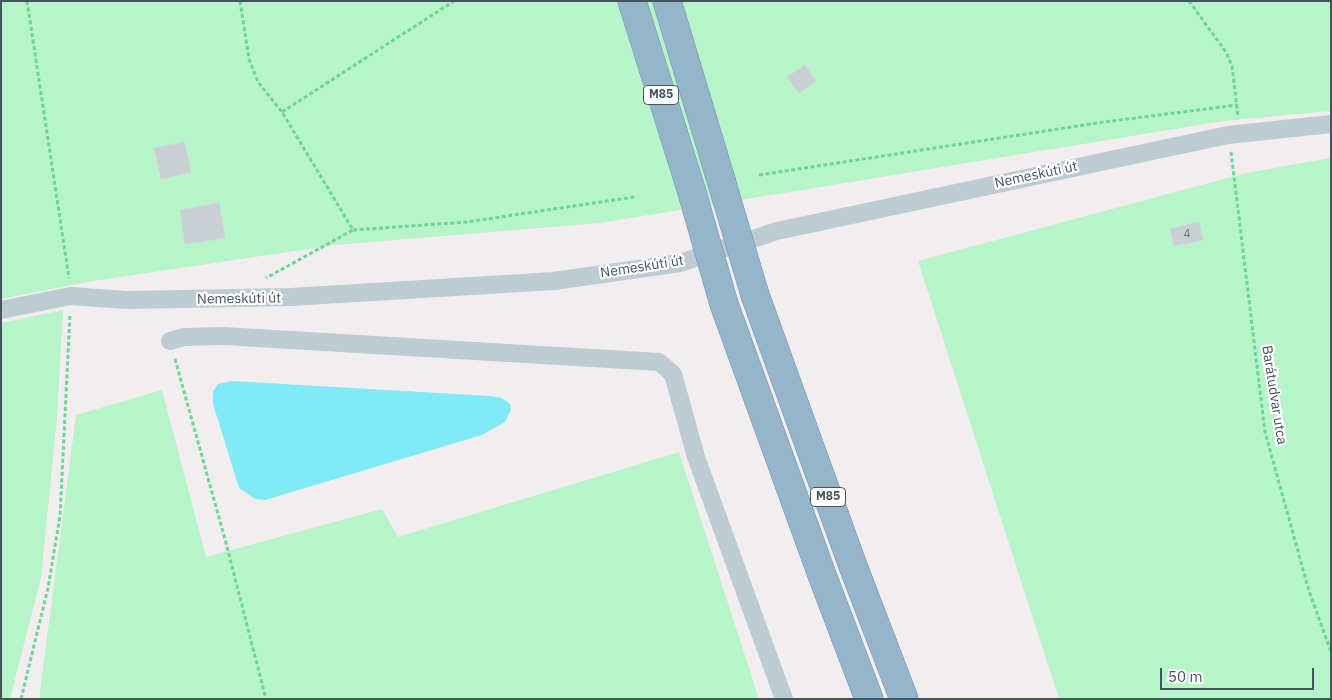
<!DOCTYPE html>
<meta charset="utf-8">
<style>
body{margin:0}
#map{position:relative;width:1332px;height:700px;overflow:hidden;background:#f2eeef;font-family:"IBM Plex Sans",sans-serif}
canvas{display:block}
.frame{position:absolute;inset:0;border:2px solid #44555e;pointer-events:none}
.scale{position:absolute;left:1160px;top:668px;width:154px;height:22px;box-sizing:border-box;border:2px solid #44555e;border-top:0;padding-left:6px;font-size:15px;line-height:18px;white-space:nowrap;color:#44555e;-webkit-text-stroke:4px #fff;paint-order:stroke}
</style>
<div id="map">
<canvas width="1332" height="700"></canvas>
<div class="frame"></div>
<div class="scale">50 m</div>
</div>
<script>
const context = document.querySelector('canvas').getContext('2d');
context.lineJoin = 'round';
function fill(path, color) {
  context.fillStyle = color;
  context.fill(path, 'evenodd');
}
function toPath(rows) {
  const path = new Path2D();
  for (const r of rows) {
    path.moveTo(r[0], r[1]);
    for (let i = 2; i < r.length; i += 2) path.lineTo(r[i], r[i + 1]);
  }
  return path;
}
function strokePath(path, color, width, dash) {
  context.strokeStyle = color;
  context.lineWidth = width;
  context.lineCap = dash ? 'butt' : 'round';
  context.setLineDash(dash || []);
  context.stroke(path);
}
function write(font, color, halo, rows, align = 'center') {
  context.font = font + ' "IBM Plex Sans",sans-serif';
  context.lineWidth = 4.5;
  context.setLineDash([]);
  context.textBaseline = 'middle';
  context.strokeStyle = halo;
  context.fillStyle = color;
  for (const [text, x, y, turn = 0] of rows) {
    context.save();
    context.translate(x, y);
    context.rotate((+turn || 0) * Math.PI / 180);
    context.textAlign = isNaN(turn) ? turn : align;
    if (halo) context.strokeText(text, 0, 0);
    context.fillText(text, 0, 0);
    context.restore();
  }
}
fill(toPath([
 [1,1,1331,1,1331,111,1224,121,600,223,335,245,93,281,1,299],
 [1331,158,1331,699,1059,699,918,261,1246,173],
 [63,310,57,418,41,578,10,699,1,699,1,323],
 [162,390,206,557,382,509,398,537,679,452,759,699,39,699,76,415]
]), '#b8f4c9');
fill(toPath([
 [232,381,490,396,502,398,510,404,511,410,505,422,482,435,265,500,255,499,239,488,213,404,213,391,218,384]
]), '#80eaf6');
const building = toPath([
 [805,65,816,81,799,93,787,77,805,65],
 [184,142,191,172,161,179,154,148,184,142],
 [219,203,225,238,185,244,180,210,219,203],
 [1199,222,1203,240,1174,246,1170,229,1199,222]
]);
fill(building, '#cacfd4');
strokePath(building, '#d2d6db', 1);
const trunk = toPath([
 [632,1,691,189],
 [667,1,721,180],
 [755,295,853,566,904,699],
 [724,304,822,575,869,699]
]);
strokePath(trunk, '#6c93af', 29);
strokePath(toPath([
 [27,1,69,278],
 [240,1,249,59,258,82,282,112,353,230,266,278],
 [1189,1,1226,52,1232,66,1238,116],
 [282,112,454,1],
 [1231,152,1265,432,1309,591,1331,652],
 [759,175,1104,122,1237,105],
 [353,230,467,222,634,197],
 [175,359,226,543,266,699],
 [21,699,48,588,60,516,70,314]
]), '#6cd696', 3, [4, 2.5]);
strokePath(toPath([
 [1,310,71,296,126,300,291,297,554,281,680,263,777,231,1228,135,1331,124],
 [170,341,184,337,224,336,659,362,673,374,696,457,784,699]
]), '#bdcbd3', 18);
strokePath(trunk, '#96b5ca', 28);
const trunkBridge = toPath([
 [721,180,755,295],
 [691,189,724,304]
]);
strokePath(trunkBridge, '#6c93af', 29, []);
strokePath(trunkBridge, '#96b5ca', 28);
write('11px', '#66747c', null, [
 ["4",1187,234]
]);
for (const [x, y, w] of [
 [661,95,35],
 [828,497,35]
]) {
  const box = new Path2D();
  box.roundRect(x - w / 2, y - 9.5, w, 19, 4);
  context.fillStyle = '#fff';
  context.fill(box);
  strokePath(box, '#44555e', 1);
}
write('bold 12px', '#44555e', null, [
 ["M85",661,95],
 ["M85",828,497]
]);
write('14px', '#44555e', '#fff', [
 ["Nemeskúti út",1036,175,-12],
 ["Nemeskúti út",642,267,-9],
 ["Nemeskúti út",239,299,-1],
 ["Barátudvar utca",1274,395,81]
]);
</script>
